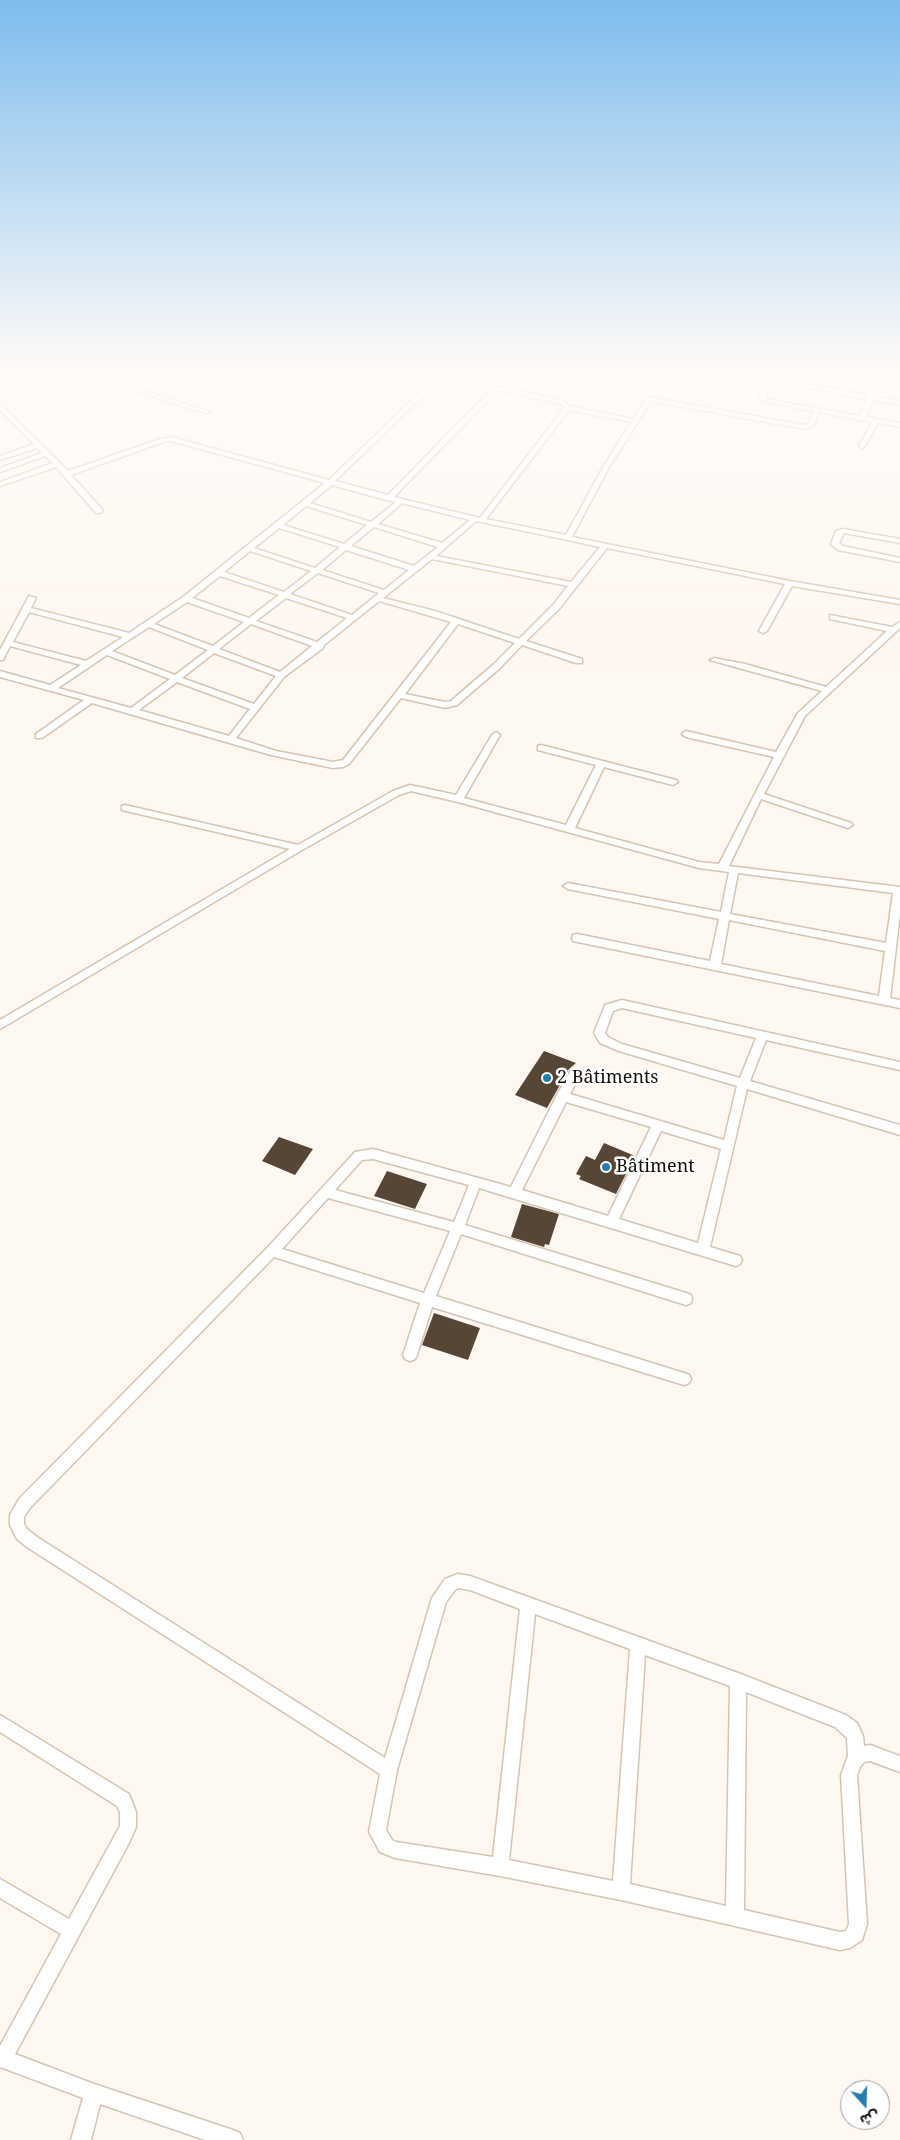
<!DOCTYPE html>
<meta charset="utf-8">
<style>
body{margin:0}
#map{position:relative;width:900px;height:2140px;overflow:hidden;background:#fff7f0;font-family:"Noto Serif","Noto Sans Arabic",serif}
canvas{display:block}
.north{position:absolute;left:840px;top:2080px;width:50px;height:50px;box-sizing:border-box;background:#fff;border:1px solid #a19f9c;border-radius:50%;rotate:160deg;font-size:14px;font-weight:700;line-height:20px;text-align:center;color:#150e08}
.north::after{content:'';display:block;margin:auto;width:18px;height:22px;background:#247dab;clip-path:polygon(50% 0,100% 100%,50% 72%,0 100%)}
</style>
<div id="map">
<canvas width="900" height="2140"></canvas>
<div class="north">ش</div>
</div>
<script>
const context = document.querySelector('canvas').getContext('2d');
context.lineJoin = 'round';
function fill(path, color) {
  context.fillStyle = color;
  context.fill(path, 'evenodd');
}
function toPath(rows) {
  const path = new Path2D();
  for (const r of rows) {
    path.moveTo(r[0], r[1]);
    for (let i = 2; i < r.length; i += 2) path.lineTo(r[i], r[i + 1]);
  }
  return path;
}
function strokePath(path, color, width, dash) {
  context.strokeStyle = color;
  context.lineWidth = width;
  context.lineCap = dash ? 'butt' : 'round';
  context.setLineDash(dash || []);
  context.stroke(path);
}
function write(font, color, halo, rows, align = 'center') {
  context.font = font + ' "Noto Serif",serif';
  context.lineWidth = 5;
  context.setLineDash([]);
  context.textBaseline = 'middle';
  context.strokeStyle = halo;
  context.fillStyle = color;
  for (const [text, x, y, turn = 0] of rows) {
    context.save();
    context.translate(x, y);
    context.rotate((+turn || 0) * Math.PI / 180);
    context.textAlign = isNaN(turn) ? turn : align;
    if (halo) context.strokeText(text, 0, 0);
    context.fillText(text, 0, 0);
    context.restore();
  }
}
fill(toPath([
 [544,1051,576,1063,569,1069,547,1108,515,1095],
 [279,1137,313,1149,295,1175,262,1161],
 [604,1143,635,1156,616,1194,579,1179,581,1176,576,1174,586,1156,595,1160],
 [387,1171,427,1184,415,1209,374,1196],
 [522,1204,559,1214,549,1245,545,1244,544,1247,511,1237],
 [434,1313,480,1328,468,1360,422,1345]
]), '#554636');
const minor = toPath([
 [94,372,103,372,142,390,210,412,205,413,138,392,94,372],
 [395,372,403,372,426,386,441,375,536,394,565,402,569,406,633,419,647,398,649,397,804,425,808,424,813,411,759,400,758,397,772,372,778,372,775,378,869,395,875,380,838,372,853,372,877,377,879,373,883,373,882,378,900,381,900,385,881,381,875,396,900,401,900,405,873,400,866,417,900,423,900,427,878,423,865,446,862,448,859,446,872,422,819,412,813,426,804,429,651,401,608,469,572,537,790,581,900,600,900,604,792,586,767,631,763,633,759,631,785,584,607,548,559,609,526,641,582,659,582,663,576,663,522,645,500,668,457,705,445,708,401,698,349,764,343,767,333,768,271,755,92,703,42,738,36,738,36,734,84,700,0,677,0,671,50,685,81,665,10,646,3,660,0,660,0,650,29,596,36,598,31,608,129,633,183,597,325,483,171,441,163,442,71,475,102,509,103,511,99,513,96,513,56,467,0,486,0,482,53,463,45,456,0,472,0,468,42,453,37,448,0,460,0,456,34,444,0,410,0,404,68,471,160,439,171,437,329,480,423,389,395,372],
 [442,379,492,389,388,495,335,481,430,389,442,379],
 [773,381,867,399,860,416,765,399,773,381],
 [498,390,561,404,564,408,480,518,394,497,498,390],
 [569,410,631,422,602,469,566,535,486,519,569,410],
 [332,485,386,500,396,502,371,522,310,503,332,485],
 [402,503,470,520,442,543,378,524,402,503],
 [306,506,367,525,344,544,283,525,306,506],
 [476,521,568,540,600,547,571,582,436,556,476,521],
 [374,527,438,547,414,566,351,546,374,527],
 [279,528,340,547,315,568,254,548,279,528],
 [346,550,409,570,384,590,322,570,346,550],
 [250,551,311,571,284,592,224,572,250,551],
 [432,559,568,586,553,605,519,639,435,611,383,598,432,559],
 [318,573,379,593,352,615,290,594,318,573],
 [220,576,279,595,249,618,192,598,220,576],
 [286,598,347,618,317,642,256,621,286,598],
 [379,601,451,622,343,760,333,762,276,751,236,738,284,677,323,648,324,645,379,601],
 [187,602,244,622,213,646,154,624,187,602],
 [29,612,123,637,86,661,13,642,29,612],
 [251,624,312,646,280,672,219,649,251,624],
 [458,624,515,643,494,664,451,701,445,702,405,694,458,624],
 [149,627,208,650,175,675,112,651,149,627],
 [214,653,276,676,254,704,182,678,214,653],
 [107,655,170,679,131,708,58,688,107,655],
 [177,682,250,709,229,736,139,710,177,682],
 [843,529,900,539,900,543,844,533,839,543,843,546,900,558,900,562,838,550,831,544,836,531,843,529],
 [830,615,892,627,900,622,900,628,805,716,764,794,851,823,853,825,848,828,761,799,729,866,900,887,900,914,890,998,900,1000,900,1008,573,941,572,938,573,935,577,934,710,961,719,919,568,889,563,886,568,883,721,912,729,872,699,868,458,802,411,791,399,795,302,850,0,1029,0,1020,290,849,122,810,122,806,125,805,298,845,393,791,407,786,410,785,456,795,492,735,496,732,500,735,464,798,566,825,596,765,538,750,538,746,541,745,676,780,678,782,673,785,604,767,575,828,699,862,719,864,774,757,686,737,682,734,686,731,776,752,798,713,822,691,710,660,714,658,745,664,826,687,887,631,830,619,830,615],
 [738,873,893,893,886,943,730,914,738,873],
 [729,920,885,951,879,996,721,964,729,920],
 [622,1000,900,1062,900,1070,766,1040,750,1081,900,1125,900,1135,747,1089,710,1247,740,1256,742,1260,740,1264,736,1266,479,1188,465,1225,686,1293,691,1295,692,1299,691,1303,686,1305,461,1234,436,1296,684,1373,689,1375,691,1379,689,1383,684,1385,432,1307,417,1355,415,1359,410,1361,405,1359,403,1355,420,1303,274,1257,29,1509,24,1517,24,1524,27,1529,37,1537,385,1758,432,1598,445,1579,458,1574,470,1576,738,1673,846,1715,857,1723,863,1736,864,1746,870,1745,900,1756,900,1772,870,1761,864,1762,860,1767,857,1775,867,1924,862,1940,850,1948,840,1950,621,1900,500,1876,395,1858,380,1852,369,1832,380,1774,27,1547,17,1539,10,1525,10,1515,19,1499,268,1247,355,1152,373,1149,511,1187,558,1093,571,1070,575,1069,579,1070,581,1073,570,1094,724,1140,737,1086,619,1051,600,1043,594,1033,604,1008,605,1005,622,1000],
 [622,1008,756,1038,740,1078,622,1044,608,1037,605,1033,613,1011,622,1008],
 [566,1102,651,1127,608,1216,522,1190,566,1102],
 [661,1131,721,1149,698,1243,619,1219,661,1131],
 [373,1159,469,1185,454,1222,335,1190,362,1160,373,1159],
 [328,1198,450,1231,424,1293,282,1249,328,1198],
 [458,1588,470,1590,520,1609,493,1857,396,1842,392,1840,386,1830,397,1770,446,1602,455,1590,458,1588],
 [535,1614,630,1649,613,1881,509,1860,535,1614],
 [645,1655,730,1686,726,1906,630,1884,645,1655],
 [746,1692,835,1727,847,1738,848,1756,841,1775,849,1924,846,1931,840,1932,744,1910,746,1692],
 [0,1715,129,1794,136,1812,136,1827,129,1843,15,2054,94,2084,233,2130,240,2133,243,2140,205,2140,100,2104,91,2140,71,2140,83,2098,0,2067,0,2046,61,1934,0,1898,0,1879,69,1919,120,1826,120,1812,117,1806,0,1732,0,1715]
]);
strokePath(minor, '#d7c4b1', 3);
fill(minor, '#fff');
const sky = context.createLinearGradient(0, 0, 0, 672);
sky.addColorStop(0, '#7ebced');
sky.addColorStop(0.55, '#fffbf8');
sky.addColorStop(1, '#fffbf800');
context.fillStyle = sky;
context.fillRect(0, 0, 900, 672);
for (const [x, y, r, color] of [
 [547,1078,5,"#247dab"],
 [606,1167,5,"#247dab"]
]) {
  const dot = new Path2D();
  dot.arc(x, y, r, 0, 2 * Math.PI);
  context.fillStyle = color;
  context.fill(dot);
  strokePath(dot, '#fff', 2);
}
write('18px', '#150e08', '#fff', [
 ["2 Bâtiments",557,1078],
 ["Bâtiment",616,1167]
], 'left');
</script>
